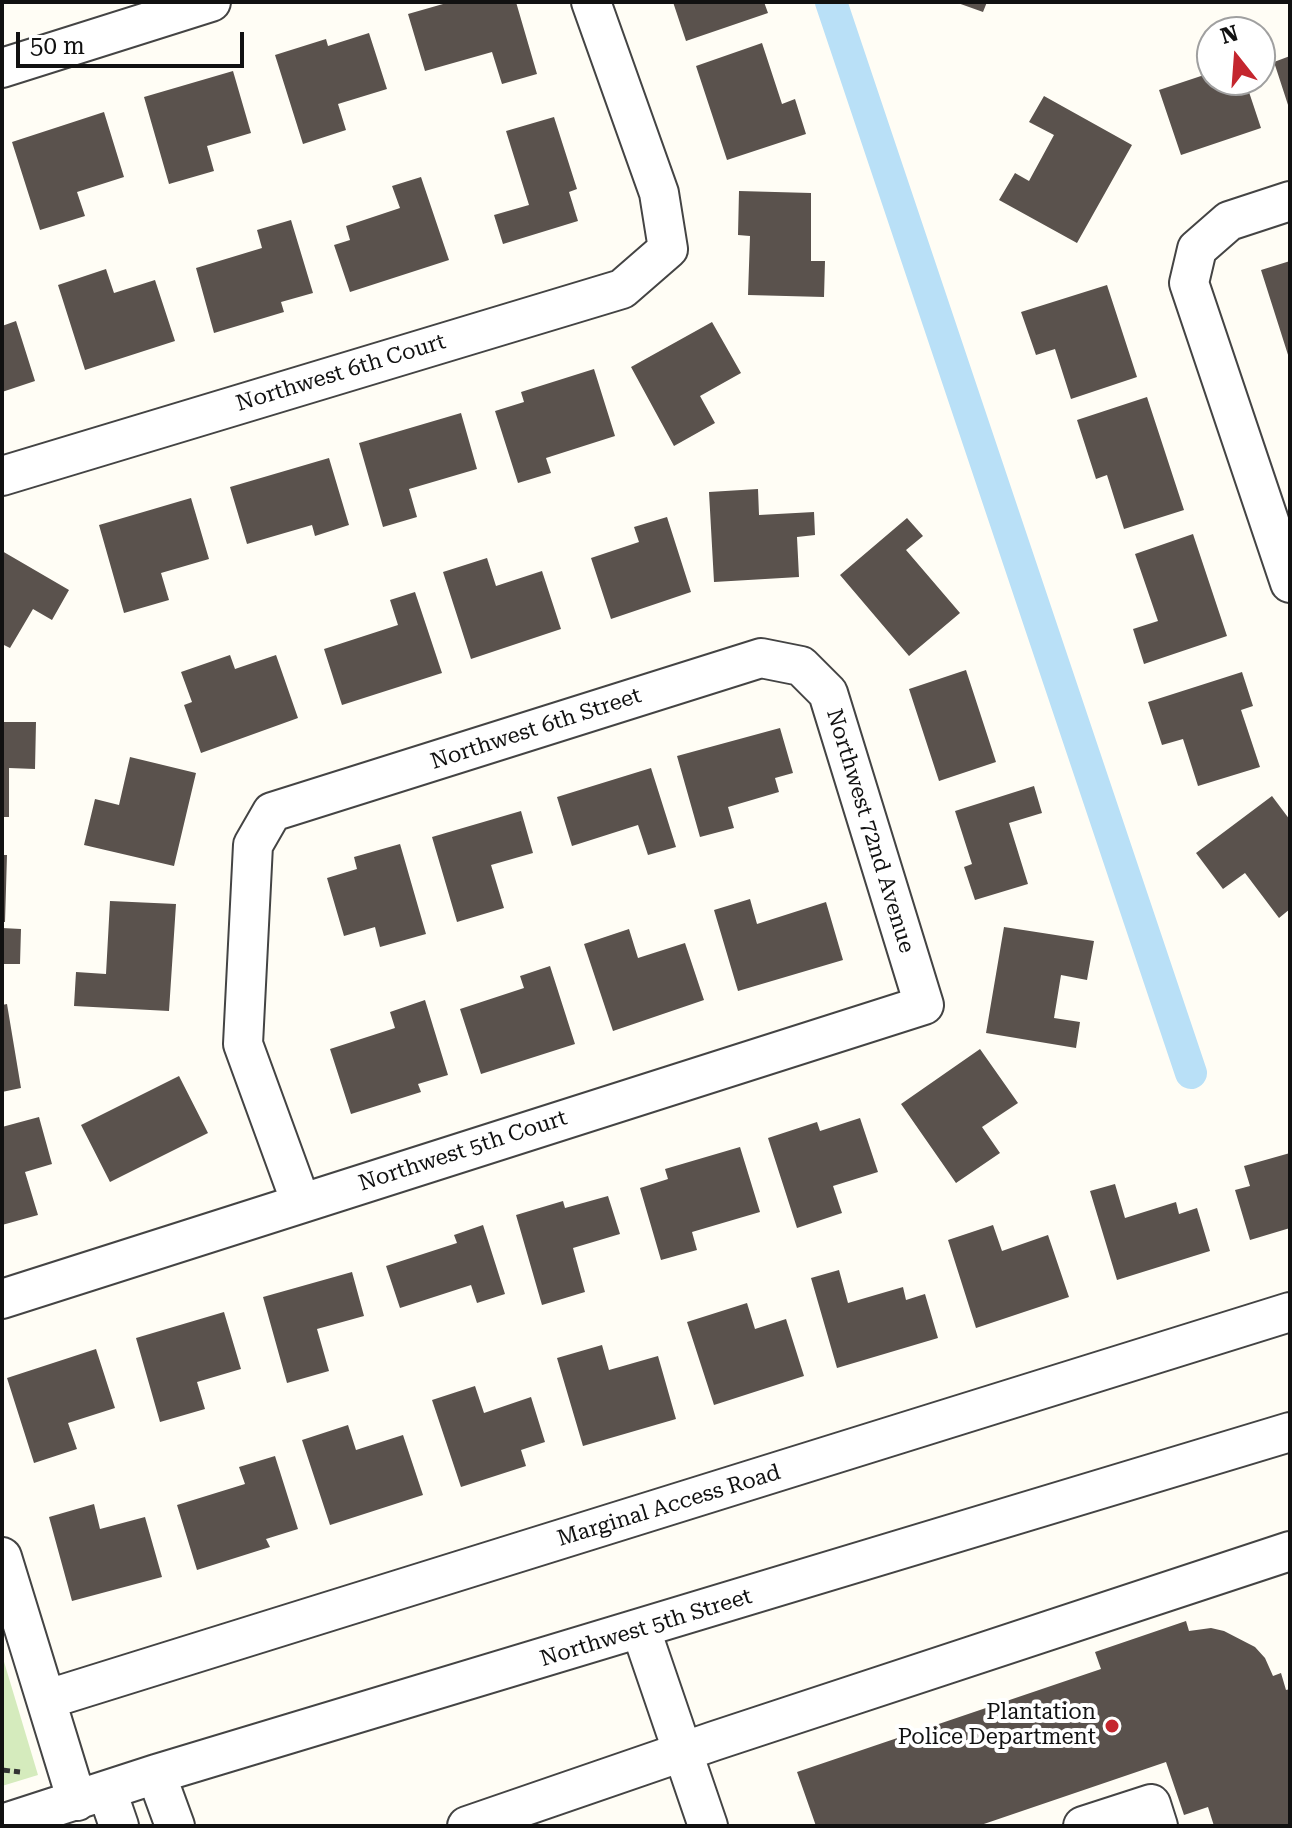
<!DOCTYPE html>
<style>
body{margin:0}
#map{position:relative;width:1292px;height:1828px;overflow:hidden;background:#fffdf5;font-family:"Roboto Serif",serif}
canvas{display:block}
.frame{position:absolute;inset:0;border:4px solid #111;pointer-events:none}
.north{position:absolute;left:1196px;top:16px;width:80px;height:80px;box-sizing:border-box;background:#fff;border:2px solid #a0a0a0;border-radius:50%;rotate:343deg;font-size:22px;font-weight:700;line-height:32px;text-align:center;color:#111}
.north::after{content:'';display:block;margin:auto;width:28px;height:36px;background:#c4262e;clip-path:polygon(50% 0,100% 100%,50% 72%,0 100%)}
.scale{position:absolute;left:16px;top:32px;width:228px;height:36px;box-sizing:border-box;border:4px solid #111;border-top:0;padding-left:10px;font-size:24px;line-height:28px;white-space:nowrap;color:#111;-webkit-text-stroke:6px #fff;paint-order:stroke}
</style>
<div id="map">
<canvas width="1292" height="1828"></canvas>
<div class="frame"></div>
<div class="north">N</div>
<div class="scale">50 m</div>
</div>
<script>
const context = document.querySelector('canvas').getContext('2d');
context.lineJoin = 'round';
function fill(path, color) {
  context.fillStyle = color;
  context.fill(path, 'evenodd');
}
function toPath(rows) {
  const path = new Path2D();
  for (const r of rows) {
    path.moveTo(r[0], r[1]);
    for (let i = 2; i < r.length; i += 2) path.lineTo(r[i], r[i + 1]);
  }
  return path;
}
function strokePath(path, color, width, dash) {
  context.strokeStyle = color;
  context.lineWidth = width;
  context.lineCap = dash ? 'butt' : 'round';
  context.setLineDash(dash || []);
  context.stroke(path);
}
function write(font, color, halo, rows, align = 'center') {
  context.font = font + ' "Roboto Serif",serif';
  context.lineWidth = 8;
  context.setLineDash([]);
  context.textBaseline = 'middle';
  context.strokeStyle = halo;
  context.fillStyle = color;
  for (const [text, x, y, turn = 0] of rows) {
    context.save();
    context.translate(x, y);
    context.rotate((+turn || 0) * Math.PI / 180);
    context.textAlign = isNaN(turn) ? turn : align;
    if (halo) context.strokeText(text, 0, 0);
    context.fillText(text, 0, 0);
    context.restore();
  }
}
fill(toPath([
 [2,1655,38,1775,2,1786]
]), '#d5ebbd');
strokePath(toPath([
 [831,2,1191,1073]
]), '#b9e0f7', 32);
fill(toPath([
 [450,2,516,2,537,74,502,84,492,52,425,71,408,14],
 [673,2,764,2,768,13,686,41],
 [955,2,987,2,983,12],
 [369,33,387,89,338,104,346,130,303,144,275,55,326,39,328,46],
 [762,43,782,104,795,99,806,134,727,160,696,66],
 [1212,55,1212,80,1245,80,1261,128,1181,155,1159,90,1207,74,1202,58],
 [1290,56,1290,107,1289,108,1274,62],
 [233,71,251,133,207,146,214,171,169,184,144,97],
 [1044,96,1132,145,1077,243,999,200,1015,173,1029,181,1054,135,1029,122],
 [104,112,124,177,77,192,85,216,40,230,12,142],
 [554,117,577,189,569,192,578,221,503,244,494,215,529,205,506,131],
 [421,177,449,260,350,292,334,245,350,240,346,226,400,208,392,186],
 [739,191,811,193,811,261,825,261,824,297,748,295,750,236,738,235],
 [291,220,313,293,281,302,284,312,214,333,196,268,262,248,257,230],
 [1290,261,1290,358,1289,358,1261,270],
 [106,269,114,293,155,280,175,341,85,370,58,285],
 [1107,285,1137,377,1071,399,1055,349,1036,355,1021,312],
 [16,321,35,381,2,392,2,326],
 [712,322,741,373,700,396,715,423,674,446,631,367],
 [594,369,615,436,546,458,551,473,518,483,495,411,524,402,521,392],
 [1147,397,1184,510,1124,529,1107,475,1096,479,1077,420],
 [461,413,477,469,409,489,417,517,383,527,359,443],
 [329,458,349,525,315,536,312,525,247,544,230,487],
 [758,489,759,515,814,512,815,535,797,537,799,577,714,582,709,492],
 [191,498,209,559,161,573,169,600,124,613,99,525],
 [667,517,691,592,611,619,591,558,639,542,634,527],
 [907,518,923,536,906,550,960,613,909,656,840,575],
 [1193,534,1227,636,1144,664,1133,629,1158,621,1135,554],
 [2,551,69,590,52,620,33,609,10,648,2,644],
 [487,558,496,586,542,571,561,629,471,659,443,572],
 [415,592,442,673,342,705,324,649,398,625,390,600],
 [230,655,235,669,276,655,298,718,201,753,184,705,192,702,181,672],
 [966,670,996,762,939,781,909,689],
 [1242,672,1253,706,1241,710,1260,767,1198,786,1183,739,1162,745,1148,702],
 [2,722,36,722,35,769,9,768,9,817,2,817],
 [780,728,793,773,775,778,779,792,728,807,734,828,700,837,677,756],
 [130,757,196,773,174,866,84,845,95,799,119,805],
 [651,768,676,847,648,855,638,825,572,846,557,797],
 [1034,786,1042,813,1009,823,1028,884,975,900,964,867,972,864,955,811],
 [1272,796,1290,820,1290,909,1279,918,1245,873,1223,889,1196,853],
 [521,811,533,853,491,865,504,908,457,922,432,837],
 [400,844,426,934,380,947,375,927,344,936,327,878,357,869,354,857],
 [2,855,7,855,5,922,2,922],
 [750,899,757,924,826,902,843,960,738,991,714,910],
 [110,901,176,904,169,1011,74,1006,76,972,106,974],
 [1004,927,1094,941,1087,980,1061,975,1054,1018,1080,1022,1076,1048,986,1033],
 [2,928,21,929,20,964,2,964],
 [629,929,638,958,685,943,704,1000,613,1031,584,944],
 [550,966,575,1044,481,1074,460,1009,524,988,520,976],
 [425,1000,448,1075,418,1084,421,1092,351,1114,330,1049,395,1028,390,1012],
 [7,1004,21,1088,2,1092,2,1005],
 [980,1049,1018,1103,982,1127,1000,1153,956,1183,901,1104],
 [179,1076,208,1133,110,1182,81,1125],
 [39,1117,52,1164,25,1172,38,1215,2,1225,2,1127],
 [860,1118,878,1172,833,1186,842,1213,797,1228,768,1138,817,1122,820,1131],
 [740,1147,760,1212,692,1232,697,1250,661,1260,640,1188,668,1179,665,1169],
 [1290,1153,1290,1228,1250,1240,1235,1190,1250,1186,1244,1166],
 [1115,1184,1125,1218,1176,1202,1179,1214,1197,1208,1210,1251,1117,1280,1090,1191],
 [608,1196,620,1234,573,1248,585,1292,542,1305,516,1215,563,1201,565,1208],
 [483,1225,505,1294,477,1303,471,1285,400,1308,386,1266,457,1243,454,1235],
 [993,1225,1002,1251,1048,1235,1069,1297,976,1328,948,1240],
 [839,1270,848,1303,903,1287,906,1300,925,1294,938,1338,837,1368,811,1278],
 [352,1272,364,1316,317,1329,329,1371,287,1383,263,1297],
 [747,1303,755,1329,786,1319,804,1376,714,1405,687,1322],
 [224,1312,241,1369,197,1382,205,1409,160,1422,136,1338],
 [602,1345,609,1370,658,1356,676,1419,583,1446,557,1358],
 [96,1349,115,1408,68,1423,77,1449,34,1463,7,1378],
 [475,1386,484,1413,531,1397,545,1442,521,1450,526,1466,461,1487,432,1400],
 [348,1425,356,1450,403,1435,423,1495,330,1525,302,1440],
 [275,1456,298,1529,266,1539,270,1547,197,1570,177,1505,245,1484,239,1467],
 [94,1504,100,1529,145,1517,162,1577,72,1601,49,1517],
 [1186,1621,1189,1631,1211,1628,1224,1631,1255,1647,1265,1658,1273,1676,1281,1673,1286,1690,1290,1689,1290,1826,1214,1826,1208,1807,1184,1815,1166,1762,978,1826,816,1826,797,1772,1101,1669,1095,1652]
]), '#5a524d');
const minor = toPath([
 [2,68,211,2],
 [1290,201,1229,221,1197,249,1189,283,1290,583],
 [2,476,622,289,668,249,659,193,591,2],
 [2,1299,924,1005,828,693,801,666,761,658,272,812,253,845,243,1044,301,1203],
 [2,1557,77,1801],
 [641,1630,708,1826],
 [48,1699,1290,1312],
 [156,1774,175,1826],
 [107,1791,119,1826],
 [2,1824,156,1774,1290,1432],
 [467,1826,714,1741,1290,1551],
 [1083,1826,1151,1804,1158,1826]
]);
strokePath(minor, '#444', 42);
strokePath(toPath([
 [2,1770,20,1772]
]), '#333', 5, [8, 4]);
strokePath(minor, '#fff', 38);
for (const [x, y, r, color] of [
 [1112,1726,8,"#c4262e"]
]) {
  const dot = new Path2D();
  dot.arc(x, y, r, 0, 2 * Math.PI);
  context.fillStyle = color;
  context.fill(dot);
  strokePath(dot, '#fff', 3);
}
write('22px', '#111', '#fff', [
 ["Northwest 6th Court",341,373,-17],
 ["Northwest 6th Street",536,729,-18],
 ["Northwest 72nd Avenue",870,831,73],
 ["Northwest 5th Court",463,1151,-18],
 ["Marginal Access Road",669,1506,-17],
 ["Northwest 5th Street",646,1628,-17]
]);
write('22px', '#111', '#fff', [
 ["Plantation",1096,1713],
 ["Police Department",1096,1738]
], 'right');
</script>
